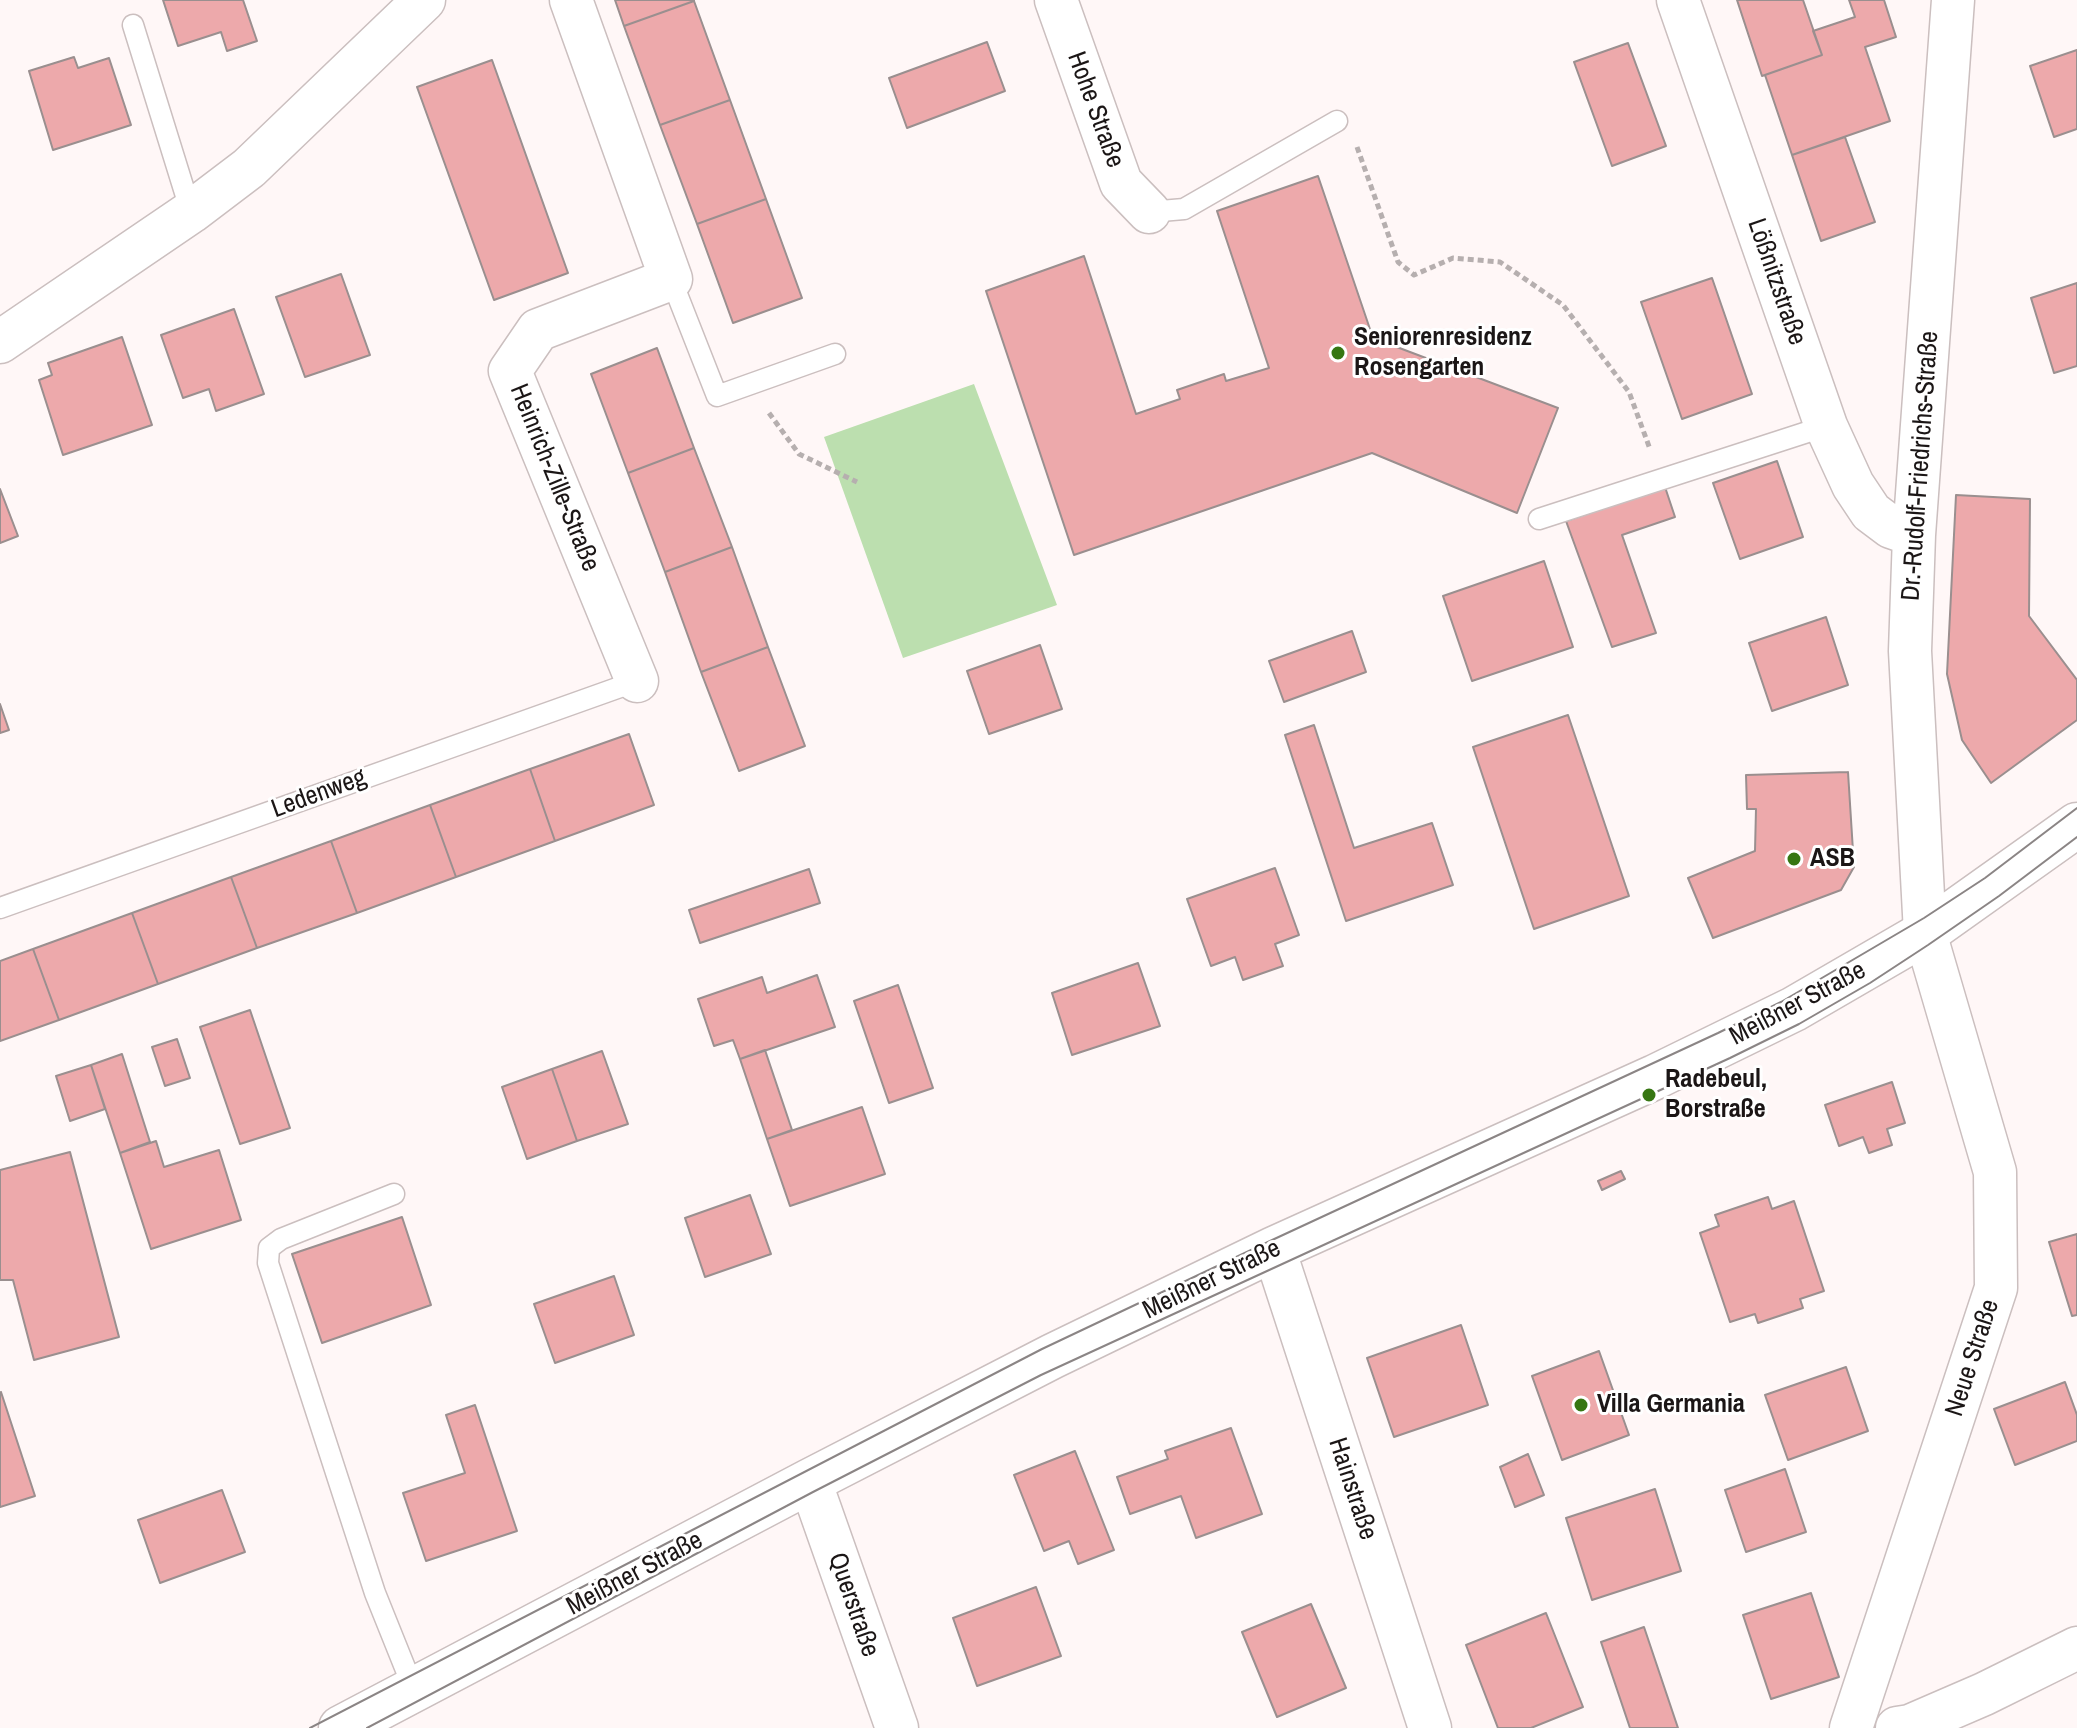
<!DOCTYPE html>
<meta charset="utf-8">
<style>
body{margin:0}
canvas{display:block;background:#fff7f7}
</style>
<canvas width="2077" height="1728"></canvas>
<script>
const context = document.querySelector('canvas').getContext('2d');
context.lineJoin = 'round';
function fill(path, color) {
  context.fillStyle = color;
  context.fill(path, 'evenodd');
}
function toPath(rows) {
  const path = new Path2D();
  for (const r of rows) {
    path.moveTo(r[0], r[1]);
    for (let i = 2; i < r.length; i += 2) path.lineTo(r[i], r[i + 1]);
  }
  return path;
}
function strokePath(path, color, width, dash) {
  context.strokeStyle = color;
  context.lineWidth = width;
  context.lineCap = dash ? 'butt' : 'round';
  context.setLineDash(dash || []);
  context.stroke(path);
}
function write(font, color, halo, rows, align = 'center') {
  context.font = font + ' "Archivo Narrow",sans-serif';
  context.lineWidth = 6;
  context.setLineDash([]);
  context.textBaseline = 'middle';
  context.strokeStyle = halo;
  context.fillStyle = color;
  for (const [text, x, y, turn = 0] of rows) {
    context.save();
    context.translate(x, y);
    context.rotate((+turn || 0) * Math.PI / 180);
    context.textAlign = isNaN(turn) ? turn : align;
    if (halo) context.strokeText(text, 0, 0);
    context.fillText(text, 0, 0);
    context.restore();
  }
}
fill(toPath([
 [974,384,1057,605,903,658,824,437]
]), '#bcdfaf');
const building = toPath([
 [163,0,243,0,257,41,227,51,221,32,178,46,163,0],
 [615,0,694,0,694,1,624,26,615,0],
 [1737,0,1803,0,1822,55,1762,76,1737,0],
 [1849,0,1884,0,1896,37,1865,47,1890,121,1792,155,1765,75,1822,55,1813,31,1855,17,1849,0],
 [694,1,730,100,660,125,624,26,694,1],
 [987,42,1005,91,907,128,889,78,987,42],
 [1628,43,1666,146,1612,166,1574,62,1628,43],
 [2077,50,2077,129,2054,137,2030,66,2077,50],
 [74,57,78,68,109,58,131,125,53,150,29,71,74,57],
 [492,60,568,273,494,300,417,87,492,60],
 [730,100,766,199,697,224,660,125,730,100],
 [1845,137,1875,222,1821,241,1792,155,1845,137],
 [1318,176,1373,338,1558,408,1517,513,1372,453,1074,555,986,291,1084,256,1136,414,1180,399,1177,390,1224,374,1226,381,1269,368,1217,211,1318,176],
 [766,199,802,298,733,323,697,224,766,199],
 [341,274,370,355,305,377,276,297,341,274],
 [1712,278,1752,394,1682,419,1641,302,1712,278],
 [2077,283,2077,366,2054,373,2031,298,2077,283],
 [234,309,264,394,216,411,209,389,183,398,161,335,234,309],
 [122,337,152,425,63,455,39,380,52,375,48,363,122,337],
 [657,348,694,448,628,473,591,374,657,348],
 [694,448,732,547,665,572,628,473,694,448],
 [1777,461,1803,537,1740,559,1713,483,1777,461],
 [1665,487,1675,517,1622,535,1656,633,1612,647,1566,521,1665,487],
 [0,489,18,536,0,543,0,489],
 [1956,495,2030,499,2029,616,2077,680,2077,720,1991,783,1962,740,1947,674,1956,495],
 [732,547,768,647,701,672,665,572,732,547],
 [1544,561,1573,647,1472,681,1443,596,1544,561],
 [1826,617,1848,685,1772,711,1749,643,1826,617],
 [1352,631,1366,672,1284,702,1269,661,1352,631],
 [1040,645,1062,709,989,734,967,671,1040,645],
 [768,647,805,746,739,771,701,672,768,647],
 [0,704,9,730,0,733,0,704],
 [1568,715,1629,896,1534,929,1473,747,1568,715],
 [1314,725,1354,848,1432,823,1453,885,1346,921,1285,735,1314,725],
 [629,734,654,805,555,841,530,769,629,734],
 [530,769,555,841,456,877,430,805,530,769],
 [1848,772,1854,867,1841,890,1713,938,1688,878,1755,851,1756,809,1747,809,1746,775,1848,772],
 [430,805,456,877,357,913,331,841,430,805],
 [331,841,357,913,257,948,231,877,331,841],
 [1275,868,1299,935,1275,944,1283,966,1243,980,1235,957,1211,966,1187,899,1275,868],
 [809,869,820,903,700,943,689,910,809,869],
 [231,877,257,948,158,984,132,913,231,877],
 [132,913,158,984,59,1020,33,949,132,913],
 [33,949,59,1020,0,1041,0,961,33,949],
 [1138,963,1160,1026,1072,1055,1052,993,1138,963],
 [817,975,835,1027,740,1059,733,1040,714,1046,698,999,762,977,767,993,817,975],
 [898,985,933,1088,889,1103,854,1001,898,985],
 [250,1010,290,1128,240,1144,200,1027,250,1010],
 [177,1039,190,1078,165,1086,152,1047,177,1039],
 [765,1050,792,1130,767,1139,740,1059,765,1050],
 [602,1051,628,1124,577,1141,552,1069,602,1051],
 [122,1054,150,1142,120,1153,91,1065,122,1054],
 [91,1065,105,1109,70,1121,56,1076,91,1065],
 [552,1069,577,1141,527,1159,502,1087,552,1069],
 [1892,1082,1905,1123,1887,1129,1892,1145,1869,1153,1863,1137,1839,1146,1825,1105,1892,1082],
 [862,1107,885,1174,790,1206,767,1139,862,1107],
 [156,1141,164,1167,219,1150,241,1220,151,1249,120,1153,156,1141],
 [70,1152,119,1337,34,1360,13,1280,0,1280,0,1170,70,1152],
 [1621,1171,1625,1179,1602,1190,1598,1181,1621,1171],
 [750,1195,771,1254,705,1277,685,1218,750,1195],
 [1768,1197,1772,1209,1794,1201,1824,1291,1800,1299,1803,1308,1758,1323,1755,1314,1730,1322,1700,1233,1719,1226,1715,1215,1768,1197],
 [402,1217,431,1305,322,1343,292,1254,402,1217],
 [2077,1234,2077,1315,2072,1316,2049,1242,2077,1234],
 [614,1276,634,1335,555,1363,534,1304,614,1276],
 [1461,1325,1488,1405,1394,1437,1367,1358,1461,1325],
 [1599,1351,1629,1435,1562,1460,1532,1376,1599,1351],
 [1846,1367,1868,1431,1788,1460,1765,1395,1846,1367],
 [2065,1382,2077,1415,2077,1441,2015,1465,1994,1409,2065,1382],
 [1,1392,35,1496,0,1507,0,1393,1,1392],
 [475,1405,517,1531,426,1561,403,1493,465,1473,446,1415,475,1405],
 [1231,1428,1262,1514,1196,1538,1181,1496,1130,1514,1117,1477,1168,1459,1165,1451,1231,1428],
 [1075,1451,1114,1550,1078,1564,1069,1541,1044,1551,1014,1475,1075,1451],
 [1528,1454,1544,1495,1515,1507,1500,1467,1528,1454],
 [1785,1469,1806,1532,1746,1552,1725,1490,1785,1469],
 [1655,1489,1681,1571,1592,1600,1566,1518,1655,1489],
 [222,1490,245,1552,160,1583,138,1520,222,1490],
 [1036,1587,1061,1656,977,1686,953,1618,1036,1587],
 [1811,1593,1839,1677,1771,1699,1743,1615,1811,1593],
 [1311,1604,1346,1688,1277,1717,1242,1632,1311,1604],
 [1546,1613,1583,1707,1531,1728,1498,1728,1466,1645,1546,1613],
 [1644,1627,1678,1728,1630,1728,1601,1642,1644,1627]
]);
fill(building, '#eda9ab');
strokePath(building, '#9a8f8f', 2);
const lane = toPath([
 [133,25,191,212],
 [1149,212,1184,209,1337,121],
 [671,279,717,396,835,354],
 [1539,519,1826,426],
 [0,908,637,681],
 [394,1194,281,1239,269,1248,268,1263,375,1593,414,1690]
]);
const street = toPath([
 [571,0,671,279,538,330,510,371,637,681],
 [1056,0,1121,183,1149,212],
 [1678,0,1826,426,1853,485,1871,512,1891,527,1914,535],
 [0,342,191,212,249,168,424,0],
 [1274,1249,1430,1728],
 [810,1481,897,1728],
 [1851,1728,1996,1288,1995,1172,1925,933,1910,651,1914,535,1953,0],
 [1897,1728,1910,1726,1984,1694,2077,1648]
]);
const secondary = toPath([
 [341,1728,810,1481,1053,1356,1274,1249,1655,1077,1794,1009,1925,933,2077,825]
]);
strokePath(lane, '#cbbfbf', 23);
strokePath(street, '#cbbfbf', 45);
strokePath(secondary, '#cbbfbf', 47);
strokePath(toPath([
 [1357,147,1398,262,1414,275,1453,258,1500,262,1563,305,1629,392,1650,449],
 [769,413,799,454,857,482]
]), '#b6afaf', 5, [6, 4]);
strokePath(lane, '#fff', 20);
strokePath(street, '#fff', 42);
strokePath(secondary, '#fff', 44);
strokePath(toPath([
 [310,1728,1042,1349,1270,1241,1718,1033,1781,1002,1924,918,1985,878,2077,808],
 [367,1728,813,1492,1041,1375,1730,1058,1799,1024,1870,983,1928,945,1999,896,2077,837]
]), '#8b8585', 2);
for (const [x, y, r, color] of [
 [1338,353,8,"#367612"],
 [1794,859,8,"#367612"],
 [1649,1095,8,"#367612"],
 [1581,1405,8,"#367612"]
]) {
  const dot = new Path2D();
  dot.arc(x, y, r, 0, 2 * Math.PI);
  context.fillStyle = color;
  context.fill(dot);
  strokePath(dot, '#fff', 3);
}
write('26px', '#1b1616', '#fff', [
 ["Hohe Straße",1095,110,70],
 ["Lößnitzstraße",1776,282,71],
 ["Dr.-Rudolf-Friedrichs-Straße",1921,466,-86],
 ["Heinrich-Zille-Straße",554,478,68],
 ["Ledenweg",319,794,-20],
 ["Meißner Straße",1798,1004,-28],
 ["Meißner Straße",1212,1280,-26],
 ["Neue Straße",1973,1358,-72],
 ["Hainstraße",1352,1489,72],
 ["Meißner Straße",635,1574,-28],
 ["Querstraße",853,1605,71]
]);
write('bold 26px', '#1b1616', '#fff', [
 ["Seniorenresidenz",1354,338],
 ["Rosengarten",1354,368],
 ["ASB",1810,859],
 ["Radebeul,",1665,1080],
 ["Borstraße",1665,1110],
 ["Villa Germania",1597,1405]
], 'left');
</script>
